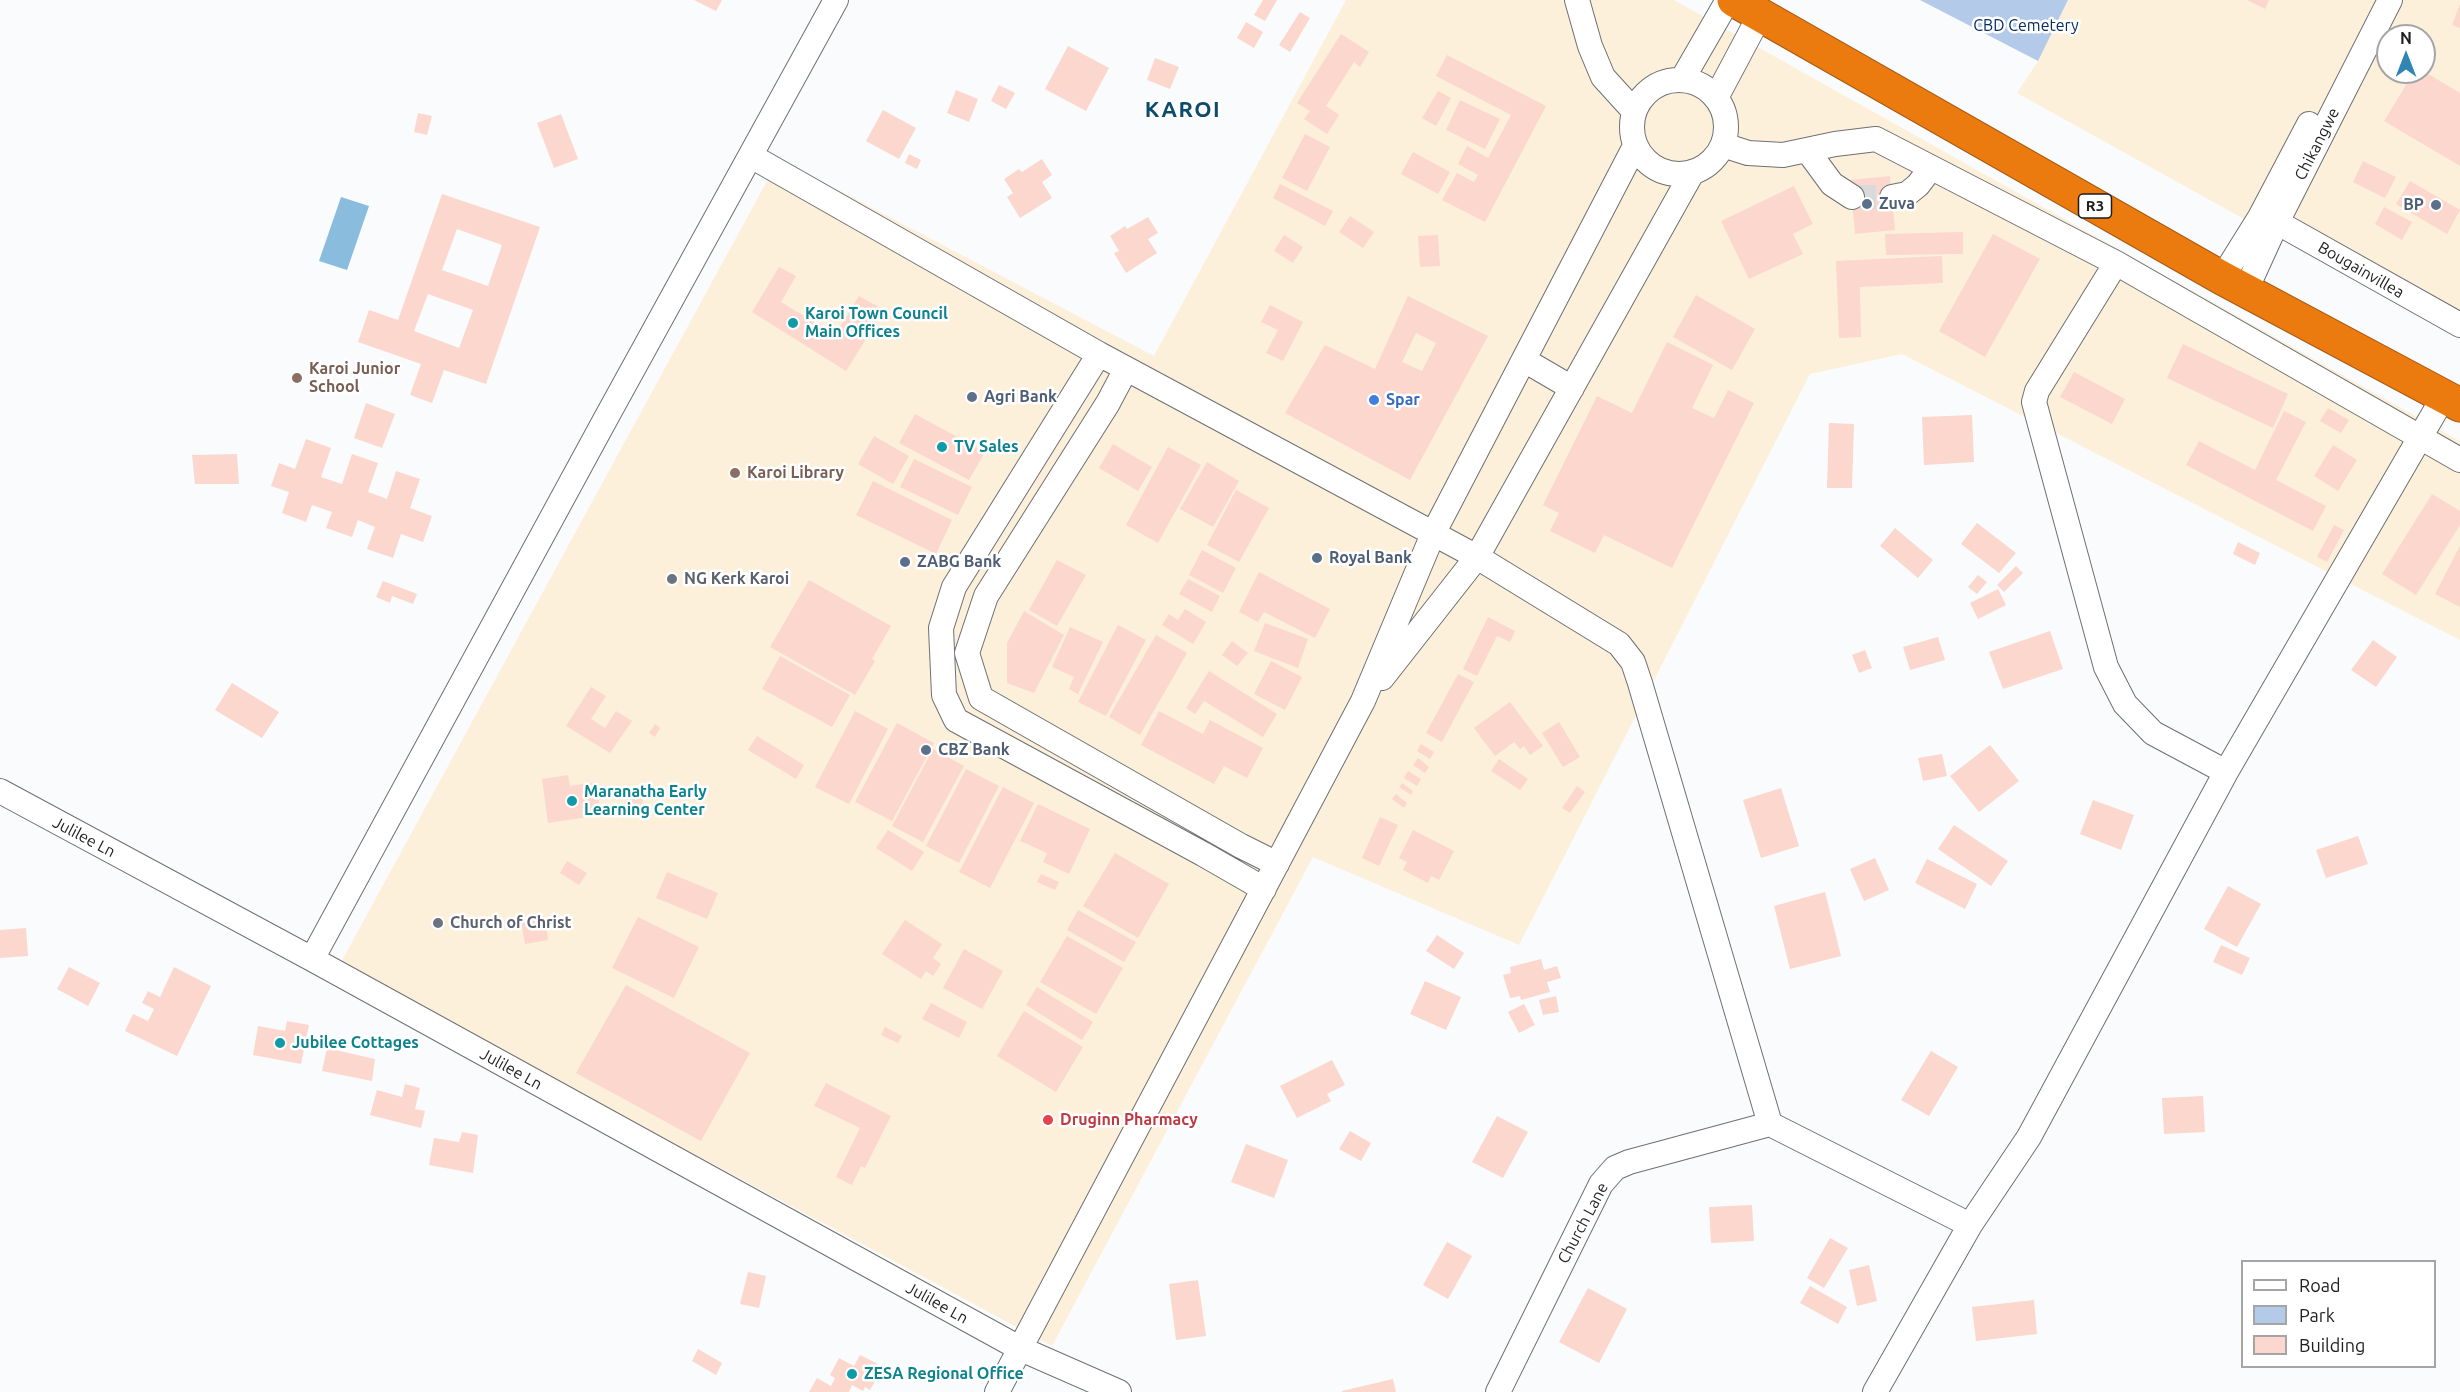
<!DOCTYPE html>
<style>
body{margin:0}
#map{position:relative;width:2460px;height:1392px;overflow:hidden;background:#fafbfd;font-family:Ubuntu,sans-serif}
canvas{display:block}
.legend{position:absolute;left:2241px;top:1260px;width:195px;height:108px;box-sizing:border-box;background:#fff;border:2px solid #a5a5a5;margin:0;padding:8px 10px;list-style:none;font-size:18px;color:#1e1e1f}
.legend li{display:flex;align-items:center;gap:12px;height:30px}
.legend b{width:30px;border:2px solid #a5a5a5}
.north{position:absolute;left:2376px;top:24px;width:60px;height:60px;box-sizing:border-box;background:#fff;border:2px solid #a5a5a5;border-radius:50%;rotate:0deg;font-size:16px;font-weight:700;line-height:24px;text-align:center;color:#1e1e1f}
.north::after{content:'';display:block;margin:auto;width:21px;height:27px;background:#3185b5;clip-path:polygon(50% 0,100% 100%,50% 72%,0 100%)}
</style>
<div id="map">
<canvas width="2460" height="1392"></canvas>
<ul class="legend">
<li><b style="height:8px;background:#fff"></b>Road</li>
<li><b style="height:16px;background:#b4cae9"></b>Park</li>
<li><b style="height:16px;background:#fbd7cd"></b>Building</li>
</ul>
<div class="north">N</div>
</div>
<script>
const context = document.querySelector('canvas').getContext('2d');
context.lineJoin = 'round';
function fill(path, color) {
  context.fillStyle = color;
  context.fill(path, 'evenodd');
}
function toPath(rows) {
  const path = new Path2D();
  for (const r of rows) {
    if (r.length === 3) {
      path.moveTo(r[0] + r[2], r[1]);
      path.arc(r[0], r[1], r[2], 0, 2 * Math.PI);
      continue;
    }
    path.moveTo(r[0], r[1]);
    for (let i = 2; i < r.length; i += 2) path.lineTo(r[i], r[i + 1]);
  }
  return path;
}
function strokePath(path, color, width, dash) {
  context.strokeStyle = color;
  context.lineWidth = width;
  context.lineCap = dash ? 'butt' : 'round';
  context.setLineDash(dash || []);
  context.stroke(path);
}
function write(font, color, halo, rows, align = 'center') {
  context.font = font + ' Ubuntu,sans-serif';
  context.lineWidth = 5;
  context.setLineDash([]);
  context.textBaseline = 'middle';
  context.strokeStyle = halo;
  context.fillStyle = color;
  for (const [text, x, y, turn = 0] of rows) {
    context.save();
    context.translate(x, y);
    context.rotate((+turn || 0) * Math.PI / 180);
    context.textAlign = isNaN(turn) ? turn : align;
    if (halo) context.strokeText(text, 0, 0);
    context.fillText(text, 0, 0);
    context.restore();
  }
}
fill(toPath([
 [1346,0,1674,0,2460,441,2460,640,1902,354,1810,374,1519,945,1313,857,1052,1346,340,964,779,159,1154,356],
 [2068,0,2460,0,2460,339,2017,93,2038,61],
 [2388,36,2424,36,2424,72,2388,72]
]), '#fcf0db');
fill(toPath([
 [1920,0,2068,0,2038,61]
]), '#b4cae9');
fill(toPath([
 [341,197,369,206,347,270,319,261]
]), '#89bcdd');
fill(toPath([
 [694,0,722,0,716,11],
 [1263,0,1277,0,1265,21,1254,15],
 [2247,0,2269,0,2265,9],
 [2460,4,2460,28,2452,25],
 [1300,12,1310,18,1290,52,1279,45],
 [1246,22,1263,32,1254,48,1237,38],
 [1341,34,1369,52,1360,67,1354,62,1326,106,1339,115,1327,134,1304,119,1310,111,1297,103],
 [1068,46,1109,68,1086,111,1045,89],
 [1447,55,1546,106,1485,222,1442,200,1457,173,1474,182,1478,175,1458,164,1467,146,1488,158,1511,115,1436,76],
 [1155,58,1179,67,1170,89,1147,80],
 [2414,72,2425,72,2460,93,2460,166,2384,121],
 [999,85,1015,93,1006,109,991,101],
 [956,90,978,99,969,122,947,113],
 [1438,91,1451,98,1436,126,1422,118],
 [1460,100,1500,119,1485,149,1446,130],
 [883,110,916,128,899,159,866,141],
 [418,113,432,116,427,135,414,132],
 [561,114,578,159,554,168,537,123],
 [1305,134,1330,147,1307,191,1282,178],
 [1413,152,1450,172,1438,194,1401,174],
 [909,154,921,160,917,169,905,163],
 [1042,159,1052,175,1042,182,1052,198,1020,218,1007,197,1013,193,1004,179,1019,169,1022,172],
 [2363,161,2396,177,2385,198,2353,182],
 [1890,176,1895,230,1855,234,1850,180],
 [2410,181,2460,210,2447,234,2396,204],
 [1280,184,1333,211,1325,226,1273,198],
 [1794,186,1813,224,1793,234,1803,254,1749,279,1721,221],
 [442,194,540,227,486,384,444,370,432,403,410,395,421,364,358,342,369,310,398,320],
 [457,229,502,245,488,286,442,270],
 [428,294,473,310,459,348,414,331],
 [2384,207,2412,222,2402,240,2375,224],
 [1350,216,1374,232,1363,248,1339,232],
 [1148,217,1158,233,1148,239,1157,253,1126,273,1114,253,1119,251,1110,236,1125,226,1127,229],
 [1963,232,1963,254,1886,255,1885,234],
 [1993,234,2040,259,1985,357,1939,331],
 [1284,235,1303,247,1293,263,1274,251],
 [1438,235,1440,266,1420,267,1418,236],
 [1942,256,1943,283,1860,287,1861,337,1839,338,1836,261],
 [779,267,796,276,781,302,835,335,859,296,884,310,846,371,752,312],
 [1696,295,1755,329,1732,370,1673,337],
 [1408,296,1488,336,1410,480,1285,413,1325,345,1375,369],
 [1416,333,1436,343,1422,371,1402,362],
 [1270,305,1303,322,1283,361,1266,353,1278,330,1261,322],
 [1667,342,1713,365,1692,408,1714,418,1728,390,1754,403,1672,568,1604,535,1595,553,1550,531,1559,513,1543,505,1597,396,1632,413],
 [2183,344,2288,394,2273,428,2167,378],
 [2074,372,2125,399,2112,424,2060,397],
 [366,403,395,414,382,448,354,438],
 [2328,408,2349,420,2341,433,2320,421],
 [2284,411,2306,422,2276,480,2326,506,2313,531,2186,465,2199,441,2255,470],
 [915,414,985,452,969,480,899,443],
 [1972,415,1974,462,1924,465,1922,417],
 [1829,423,1854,424,1852,488,1827,488],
 [874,436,909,456,893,484,858,464],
 [306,439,331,448,321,477,342,484,352,454,378,463,368,492,387,499,396,471,420,479,410,508,432,516,423,542,401,534,393,558,367,549,375,527,358,520,352,537,326,528,332,512,312,505,306,522,282,513,289,492,271,486,279,463,295,469],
 [1113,444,1152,467,1138,491,1099,468],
 [2333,445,2357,460,2338,491,2314,476],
 [1168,447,1201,465,1158,543,1126,525],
 [237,454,239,484,195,484,192,455],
 [914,459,972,487,958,515,900,487],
 [1207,462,1239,481,1213,527,1180,509],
 [873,481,952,520,936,554,856,515],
 [1236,490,1269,508,1239,562,1207,545],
 [2432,494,2460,511,2460,525,2416,595,2382,574],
 [1977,523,2016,553,1999,573,1961,544],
 [2334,525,2344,530,2327,562,2317,557],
 [1895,528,1933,560,1918,578,1880,546],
 [2238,542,2260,553,2255,565,2233,554],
 [2460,546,2460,607,2435,594],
 [1202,550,1236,568,1223,593,1189,575],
 [1057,560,1086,575,1057,626,1029,610],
 [2016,566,2023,573,2004,592,1997,585],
 [1259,572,1330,609,1315,638,1264,612,1258,622,1239,612],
 [1978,575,1987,582,1977,594,1968,587],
 [1188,579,1220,596,1212,612,1179,594],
 [809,580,891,626,872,659,875,661,855,695,770,647],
 [383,581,417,594,413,604,392,596,390,603,376,597],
 [1998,589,2006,605,1978,619,1970,603],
 [1185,609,1206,622,1193,644,1162,625,1169,614,1178,620],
 [1024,611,1064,635,1034,693,1007,683,1007,643],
 [1488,617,1515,631,1510,642,1497,636,1477,676,1463,669],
 [1265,623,1308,639,1298,668,1254,651],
 [1118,625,1146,640,1106,716,1078,702],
 [1070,627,1103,642,1078,694,1069,689,1074,677,1052,667],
 [2050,631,2063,669,2003,689,1989,652],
 [1156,635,1187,653,1140,735,1109,717],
 [1938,637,1945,660,1910,670,1903,647],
 [2373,640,2397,657,2376,687,2351,670],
 [1232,641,1248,653,1237,666,1222,655],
 [1865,650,1872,668,1859,673,1852,655],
 [780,656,850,695,832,727,762,689],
 [1271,661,1302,677,1285,710,1254,694],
 [1209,671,1277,714,1263,737,1204,701,1195,714,1186,708],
 [1458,674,1474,682,1442,742,1426,733],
 [232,683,279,712,262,738,215,710],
 [591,687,606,696,591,719,605,728,616,711,632,721,610,753,566,726],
 [1510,702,1543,746,1530,755,1524,746,1520,749,1514,742,1495,756,1474,728],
 [855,711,888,729,849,804,815,787],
 [1159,711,1203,734,1210,720,1263,748,1247,778,1224,766,1214,784,1141,745],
 [1559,722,1580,757,1563,767,1542,733],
 [897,723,934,743,892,821,855,802],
 [655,724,660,728,655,737,649,733],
 [757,736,804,765,796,779,748,750],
 [1421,744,1434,752,1430,759,1417,751],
 [1990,745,2019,781,1979,812,1950,776],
 [933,749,964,766,923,842,892,826],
 [1942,754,1947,776,1923,781,1918,758],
 [1418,758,1429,767,1425,773,1413,765],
 [1499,759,1528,779,1520,790,1491,771],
 [966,769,999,786,959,863,926,846],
 [1408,771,1421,779,1417,786,1404,778],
 [568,775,570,786,596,782,601,815,548,823,542,779],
 [1402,783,1413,791,1411,795,1399,787],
 [634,786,647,794,637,811,624,803],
 [1577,786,1585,792,1570,813,1562,808],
 [1003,787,1034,803,990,888,959,872],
 [1781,788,1799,846,1761,858,1743,800],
 [1396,794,1407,803,1404,808,1392,799],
 [2093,800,2134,815,2121,850,2080,834],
 [1038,804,1090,829,1069,874,1043,862,1047,853,1020,841],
 [1380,817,1398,825,1379,866,1362,858],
 [1954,825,2008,861,1991,886,1938,849],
 [888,830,924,852,912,871,876,848],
 [1413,830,1454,851,1439,880,1431,876,1428,883,1403,870,1407,862,1399,858],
 [2358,836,2368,864,2326,878,2316,850],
 [1115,853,1169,884,1138,938,1083,906],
 [1875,858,1889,890,1864,901,1850,869],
 [1927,859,1977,884,1965,909,1915,883],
 [567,861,587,873,579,885,560,873],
 [667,872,718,893,707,919,656,898],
 [1041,874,1059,882,1055,890,1037,882],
 [2228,886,2261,904,2237,947,2204,929],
 [1825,892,1841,956,1790,969,1774,906],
 [1078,910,1136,942,1124,962,1067,930],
 [638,917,699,947,674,998,612,968],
 [545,918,548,940,525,944,521,921],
 [905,920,942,944,933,958,941,964,933,976,926,971,921,979,882,954],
 [26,928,28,956,0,958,0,930],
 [1437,935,1464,953,1454,969,1426,951],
 [1067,936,1123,968,1096,1014,1040,982],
 [2221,945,2250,958,2242,975,2213,962],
 [964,949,1003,971,982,1009,943,988],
 [1541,959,1544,970,1557,966,1561,978,1547,982,1550,992,1521,1000,1520,996,1510,998,1503,975,1511,973,1510,967],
 [69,967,100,983,88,1006,57,989],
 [174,967,211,986,177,1056,125,1031,133,1014,148,1021,154,1009,142,1003,148,991,160,997],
 [1425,981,1461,997,1446,1030,1410,1014],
 [626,985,750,1053,701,1141,576,1073],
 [1037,987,1093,1022,1082,1040,1026,1005],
 [1556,996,1559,1012,1543,1015,1539,1000],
 [931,1003,967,1022,959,1038,922,1019],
 [1524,1004,1535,1025,1519,1033,1508,1012],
 [1024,1011,1083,1047,1056,1092,997,1056],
 [287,1021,309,1025,301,1064,253,1055,258,1026,285,1031],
 [885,1027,902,1036,898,1043,881,1035],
 [327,1048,375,1059,372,1081,322,1071],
 [1931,1051,1958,1067,1929,1116,1901,1100],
 [1332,1060,1345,1085,1327,1094,1331,1101,1297,1118,1280,1086],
 [826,1083,891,1116,865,1168,861,1166,852,1185,836,1177,860,1128,814,1106],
 [405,1084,420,1088,415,1109,425,1111,421,1128,370,1115,377,1090,402,1097],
 [2203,1096,2205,1132,2164,1134,2162,1098],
 [1497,1116,1528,1132,1503,1178,1472,1162],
 [1350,1131,1371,1143,1361,1161,1339,1149],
 [462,1132,478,1135,473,1173,429,1165,434,1138,459,1142],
 [1246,1144,1288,1160,1274,1198,1231,1182],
 [1752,1205,1754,1241,1711,1243,1709,1207],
 [1830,1238,1848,1248,1824,1288,1807,1278],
 [1447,1242,1472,1256,1448,1299,1423,1285],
 [1869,1265,1877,1301,1857,1306,1849,1270],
 [748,1272,766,1276,759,1308,740,1304],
 [1198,1280,1206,1336,1176,1340,1169,1284],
 [1810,1286,1847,1307,1838,1324,1800,1303],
 [1588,1288,1627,1309,1599,1363,1559,1342],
 [2034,1300,2037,1334,1976,1341,1972,1307],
 [698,1349,722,1363,716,1375,692,1361],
 [860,1355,878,1364,873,1373,878,1376,870,1390,865,1387,863,1391,852,1385,849,1392,809,1392,817,1378,831,1386,835,1378,830,1375,839,1358,854,1366],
 [1393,1379,1396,1392,1342,1392,1342,1391]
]), '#fbd7cd');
strokePath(toPath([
 [1852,197,1892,197]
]), '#d9dadc', 24, [24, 12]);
const minor = toPath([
 [1577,0,1590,46,1603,77,1633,110],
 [1683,78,1728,0],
 [1679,127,47],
 [1717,96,1760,15],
 [1723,145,1748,153,1783,155,1835,144,1876,139,2116,263,2460,460],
 [1807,150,1832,184,1852,197],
 [751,156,1099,354,1477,557,1619,644,1633,662,1640,683,1770,1124,1970,1225],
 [1892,197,1907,194,1918,185,1931,168],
 [2264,215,2460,325],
 [2116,263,2037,391,2034,402,2106,667,2125,704,2153,733,2226,772],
 [2222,278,2260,217,2309,124],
 [2246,290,2277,222,2390,0],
 [1099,354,954,587,941,628,944,695,956,720,1203,854,1264,889],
 [1524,360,1572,388],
 [1126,369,1108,403,986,596,967,653,981,698,1241,846,1277,864],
 [1382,678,1477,557,1692,173],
 [0,791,312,959,1021,1349,1119,1392],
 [312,959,605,420,836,0],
 [997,1392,1363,701,1433,534,1635,146],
 [1498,1392,1601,1184,1615,1168,1629,1162,1770,1124],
 [1875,1392,1970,1225,2029,1137,2226,772,2444,396]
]);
const highway = toPath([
 [1734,0,2222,278,2460,405]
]);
strokePath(minor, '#6e7071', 26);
strokePath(highway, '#a45a15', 35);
strokePath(minor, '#fff', 24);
strokePath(highway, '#ec7b0f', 33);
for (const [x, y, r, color] of [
 [1867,204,6,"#5c6f8a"],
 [2436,205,6,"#5c6f8a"],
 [793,323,6,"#0f9aa8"],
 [297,378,6,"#8d6e63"],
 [972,397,6,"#5c6f8a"],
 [1374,400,6,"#3f7fe0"],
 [942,447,6,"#0f9aa8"],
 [735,473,6,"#8d6e63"],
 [1317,558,6,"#5c6f8a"],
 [905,562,6,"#5c6f8a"],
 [672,579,6,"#6b7280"],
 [926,750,6,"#5c6f8a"],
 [572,801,6,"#0f9aa8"],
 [438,923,6,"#6b7280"],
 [280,1043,6,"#0f9aa8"],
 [1048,1120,6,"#e0444e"],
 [852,1374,6,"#0f9aa8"]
]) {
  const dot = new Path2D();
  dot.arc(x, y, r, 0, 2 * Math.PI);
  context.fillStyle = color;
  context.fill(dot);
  strokePath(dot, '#fff', 2);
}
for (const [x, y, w] of [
 [2095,206,33]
]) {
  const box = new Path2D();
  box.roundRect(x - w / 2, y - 12, w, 24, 4.5);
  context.fillStyle = '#fff';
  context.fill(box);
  strokePath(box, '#1e1e1f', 1.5);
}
write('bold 15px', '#1e1e1f', null, [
 ["R3",2095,206]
]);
write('16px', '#042d60', '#fff', [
 ["CBD Cemetery",2026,26]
]);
write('16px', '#1e1e1f', '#fff', [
 ["Chikangwe",2317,144,-63],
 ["Bougainvillea",2361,270,30],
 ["Julilee Ln",84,837,28],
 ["Julilee Ln",511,1069,29],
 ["Church Lane",1583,1223,-62],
 ["Julilee Ln",937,1303,29]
]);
write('bold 16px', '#4e5e75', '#fff', [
 ["Zuva",1879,204],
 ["BP",2424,205,"right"],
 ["Agri Bank",984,397],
 ["Royal Bank",1329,558],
 ["ZABG Bank",917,562],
 ["CBZ Bank",938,750]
], 'left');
write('bold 16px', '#0d838f', '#fff', [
 ["Karoi Town Council",805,314],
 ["Main Offices",805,332],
 ["TV Sales",954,447],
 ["Maranatha Early",584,792],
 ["Learning Center",584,810],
 ["Jubilee Cottages",292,1043],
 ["ZESA Regional Office",864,1374]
], 'left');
write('bold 16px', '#785e54', '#fff', [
 ["Karoi Junior",309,369],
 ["School",309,387],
 ["Karoi Library",747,473]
], 'left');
write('bold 16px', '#366cbe', '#fff', [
 ["Spar",1386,400]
], 'left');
write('bold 16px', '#5b616d', '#fff', [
 ["NG Kerk Karoi",684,579],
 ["Church of Christ",450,923]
], 'left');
write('bold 16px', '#be3a42', '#fff', [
 ["Druginn Pharmacy",1060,1120]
], 'left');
context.letterSpacing = '1.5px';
write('bold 22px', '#0d4b6b', '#fff', [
 ["KAROI",1183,110]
]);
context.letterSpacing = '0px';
</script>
